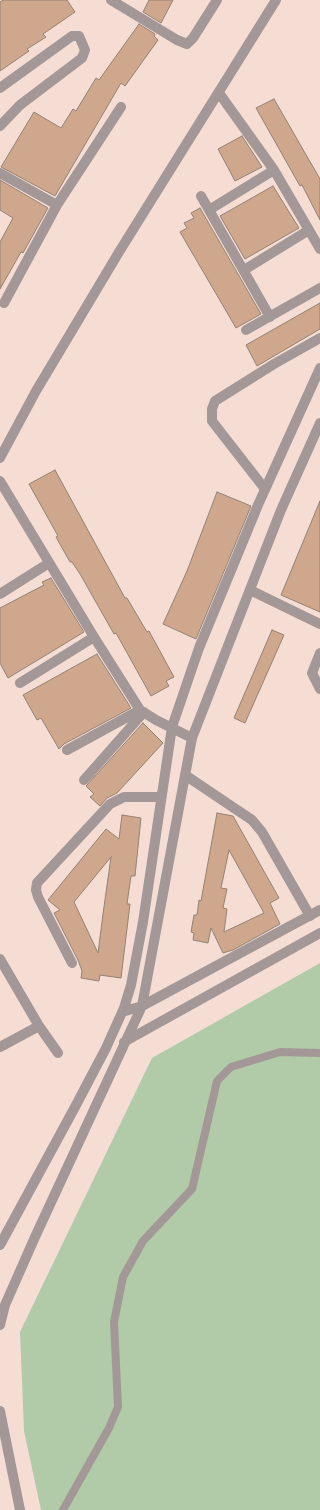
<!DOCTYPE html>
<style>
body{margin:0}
canvas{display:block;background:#f5ddd4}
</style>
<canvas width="320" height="1510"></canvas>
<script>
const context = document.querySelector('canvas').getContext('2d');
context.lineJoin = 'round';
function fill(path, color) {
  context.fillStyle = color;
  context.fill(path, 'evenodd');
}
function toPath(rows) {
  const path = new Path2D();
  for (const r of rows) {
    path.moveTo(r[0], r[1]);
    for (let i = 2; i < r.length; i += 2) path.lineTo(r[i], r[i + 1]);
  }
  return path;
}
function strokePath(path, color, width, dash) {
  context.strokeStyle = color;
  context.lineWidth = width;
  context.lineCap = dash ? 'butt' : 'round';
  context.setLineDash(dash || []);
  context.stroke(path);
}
fill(toPath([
 [320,963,320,1510,41,1510,24,1431,20,1332,152,1058]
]), '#b1cba9');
const building = toPath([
 [3,0,67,0,75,12,43,34,46,37,27,49,29,51,0,71,0,2,3,0],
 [149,0,173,0,161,23,143,12,149,0],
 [139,24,155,34,154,36,158,40,125,86,121,83,55,196,1,167,34,112,61,128,73,109,76,111,96,78,99,80,139,24],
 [274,99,320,179,320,220,302,185,300,186,256,108,274,99],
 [242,136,262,167,235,181,218,149,242,136],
 [0,180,48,208,23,253,21,252,0,289,0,242,13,218,0,210,0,180],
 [273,186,299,228,245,259,220,216,273,186],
 [200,208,261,314,236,328,180,232,187,228,184,223,194,218,191,213,200,208],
 [320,303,320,329,257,366,246,345,320,303],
 [55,470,125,598,127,598,147,632,149,631,174,677,166,681,169,686,151,696,116,633,114,634,80,574,72,562,70,562,56,537,58,536,29,484,55,470],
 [217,492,251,506,196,639,163,624,187,571,217,492],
 [320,501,320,612,281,595,320,501],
 [51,578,84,632,8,678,0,663,0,608,44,585,42,582,51,578],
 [272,630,284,635,245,723,234,718,272,630],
 [97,654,131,708,64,744,59,749,41,718,37,720,23,695,97,654],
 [143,723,163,743,117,793,107,798,100,806,90,797,94,794,86,786,143,723],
 [217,813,233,816,279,898,270,903,280,924,233,950,223,953,211,928,208,943,193,940,194,933,191,932,194,915,197,915,199,900,201,901,217,813],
 [229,850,264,913,224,932,227,909,223,908,227,889,221,888,229,850],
 [122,815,141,818,135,876,131,876,127,904,130,904,121,978,100,975,99,981,81,978,82,971,78,960,54,913,60,910,48,900,106,829,119,839,122,815],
 [111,857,103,914,98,953,74,902,111,857]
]);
fill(building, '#cea78c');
strokePath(building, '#948275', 1);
strokePath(toPath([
 [63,1510,109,1428,118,1407,114,1322,123,1277,143,1241,192,1189,217,1081,231,1067,280,1052,320,1053]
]), '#a39897', 8);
strokePath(toPath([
 [111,0,177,40,187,44,193,38,217,0],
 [0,88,72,36,79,36,85,50,82,58,20,105,0,126],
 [219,93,274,170,320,249],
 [0,173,57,205,4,303],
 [201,196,209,210],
 [57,205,121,107],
 [244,270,309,230],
 [270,317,209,210,274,170],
 [246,330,320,288],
 [0,481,94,637,140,710,156,720,192,738],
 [265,489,212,421,212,409,215,401,274,364,320,338],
 [250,590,320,624],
 [0,594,49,563],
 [320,653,312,673,320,689],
 [20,683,94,637],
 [67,750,140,710],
 [185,775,252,820,262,832,310,916],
 [84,780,144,712],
 [0,959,39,1026,0,1047],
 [72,963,38,897,36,890,37,883,110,804,124,797,161,797],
 [39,1026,58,1053]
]), '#a39897', 10);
strokePath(toPath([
 [0,458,36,391,119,252,276,0],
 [122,1012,142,1006,320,910],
 [124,1042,320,933],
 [0,1245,75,1107,106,1048,124,1008,131,985,143,922,172,727,199,648,258,505,320,368],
 [0,1325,5,1305,35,1237,142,1006,192,738,281,510,320,423],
 [0,1411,20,1510]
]), '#a39897', 10);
</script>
